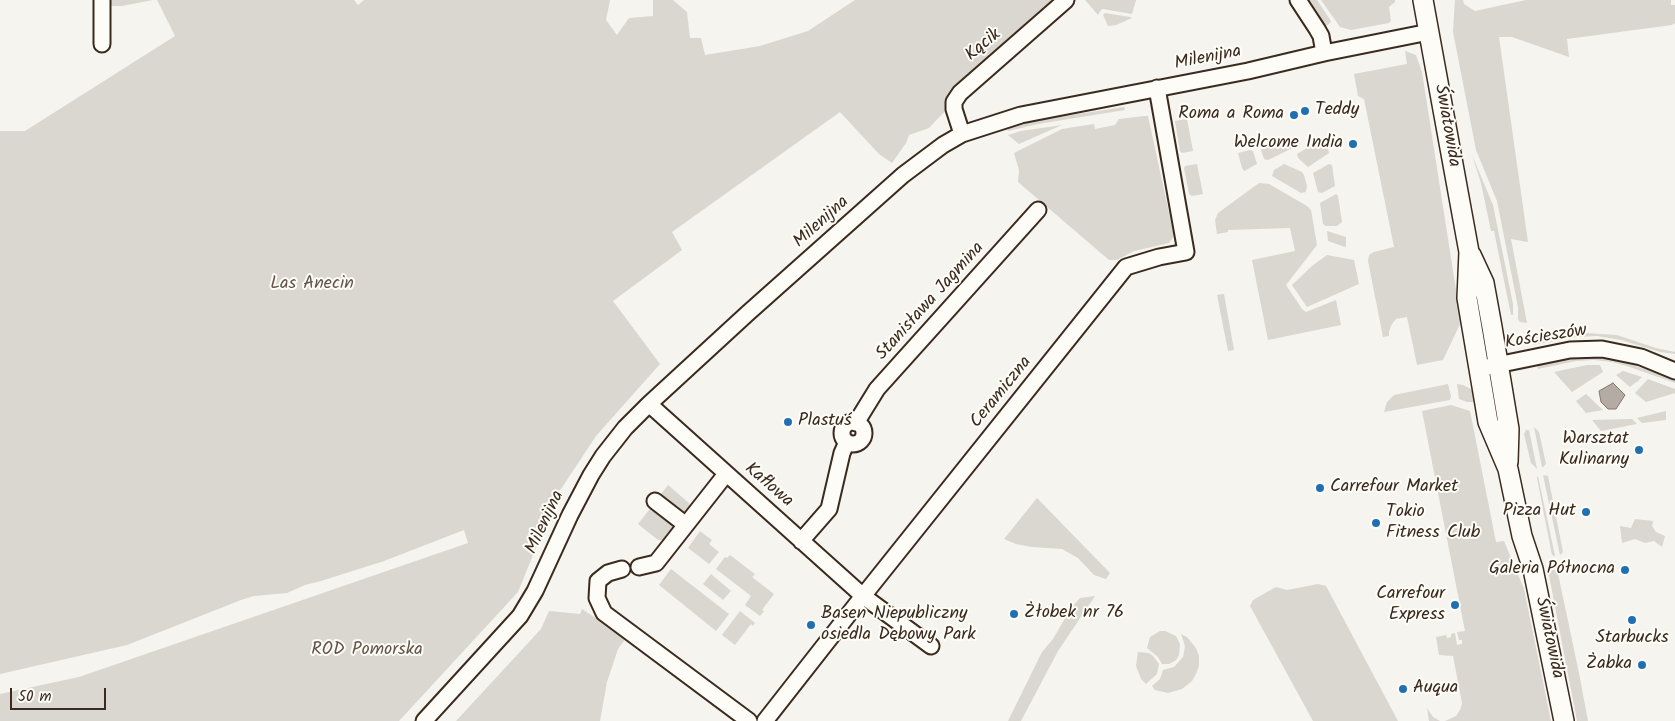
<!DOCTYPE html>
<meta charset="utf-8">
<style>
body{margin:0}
#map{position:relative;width:1675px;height:721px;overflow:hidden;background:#f5f4ee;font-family:Kalam,sans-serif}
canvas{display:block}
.scale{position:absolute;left:10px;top:688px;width:96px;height:22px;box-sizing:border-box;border:2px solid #3b2a1e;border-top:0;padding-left:6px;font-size:15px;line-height:18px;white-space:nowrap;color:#3b2a1e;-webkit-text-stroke:4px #fdfcf7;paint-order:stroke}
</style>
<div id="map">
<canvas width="1675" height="721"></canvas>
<div class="scale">50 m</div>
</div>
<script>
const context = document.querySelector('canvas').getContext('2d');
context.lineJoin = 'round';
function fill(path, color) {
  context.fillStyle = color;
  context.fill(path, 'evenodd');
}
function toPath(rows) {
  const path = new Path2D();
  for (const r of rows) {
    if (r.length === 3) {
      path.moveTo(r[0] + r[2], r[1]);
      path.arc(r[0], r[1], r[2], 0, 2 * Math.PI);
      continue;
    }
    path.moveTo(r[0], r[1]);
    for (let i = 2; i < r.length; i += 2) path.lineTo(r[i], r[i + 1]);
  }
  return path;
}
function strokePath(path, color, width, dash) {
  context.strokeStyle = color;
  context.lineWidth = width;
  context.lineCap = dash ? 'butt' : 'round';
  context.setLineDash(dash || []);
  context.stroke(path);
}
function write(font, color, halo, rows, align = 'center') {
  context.font = font + ' Kalam,sans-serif';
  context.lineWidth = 4;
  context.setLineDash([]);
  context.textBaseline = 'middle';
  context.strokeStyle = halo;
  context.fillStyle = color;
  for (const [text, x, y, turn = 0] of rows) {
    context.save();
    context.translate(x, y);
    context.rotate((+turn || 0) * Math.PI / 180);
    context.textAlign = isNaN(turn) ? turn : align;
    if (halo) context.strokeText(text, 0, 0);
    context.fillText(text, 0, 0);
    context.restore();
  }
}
fill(toPath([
 [111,0,153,0,122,6,110,6],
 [157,0,354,0,358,5,364,0,610,0,606,20,617,35,629,18,653,16,653,0,673,0,687,12,690,38,701,38,705,55,760,46,808,31,855,0,1055,0,961,81,956,87,948,108,929,128,909,135,906,143,892,163,879,154,840,112,672,232,682,250,613,301,660,364,596,436,561,489,552,496,555,501,518,592,399,721,0,721,0,694,79,677,468,543,464,530,384,561,321,581,305,585,287,593,254,596,241,600,127,645,0,674,0,131,25,131,175,36],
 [1085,0,1136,0,1132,14,1103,9,1101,10,1098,15],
 [1306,0,1317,0,1331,21,1330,23,1325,27],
 [1321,0,1395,0,1395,2,1389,7,1391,21,1389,23,1351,30,1340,27],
 [1455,0,1463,0,1464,4,1475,11,1526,0,1671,0,1671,5,1675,5,1675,23,1672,25,1567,39,1569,57,1512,37,1499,37,1528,242,1511,239,1527,323,1520,322,1518,319,1518,307,1497,201,1476,150,1453,32],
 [1105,13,1130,17,1132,18,1116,25,1108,26,1103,15],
 [1405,51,1416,55,1422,72,1461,322,1443,360,1417,365,1407,317,1396,319,1392,324,1389,331,1389,336,1383,337,1368,261,1369,255,1374,252,1394,247,1364,99,1358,96,1354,74,1407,64],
 [1124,107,1125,110,1038,124,1008,131,1006,127,1025,122],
 [1145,116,1148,116,1174,236,1169,243,1134,251,1117,260,1109,260,1018,182,1019,170,1014,153,1062,129,1094,124,1095,129,1115,125,1119,119],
 [1187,119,1193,151,1182,153,1180,151,1175,121],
 [1062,125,1019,144,1008,135,1021,131],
 [1324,138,1326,139,1329,153,1308,167,1298,158,1297,154],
 [1297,140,1300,143,1299,145,1268,160,1264,159,1261,150,1265,146],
 [1250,150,1253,151,1257,164,1244,171,1242,168,1238,153],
 [1472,155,1493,205,1513,304,1513,315,1511,315,1494,231,1491,231,1481,183],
 [1197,164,1203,194,1192,196,1189,194,1184,168,1185,166],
 [1284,164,1302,172,1304,175,1307,186,1306,192,1301,193,1272,176,1274,170],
 [1329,164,1332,165,1335,186,1322,193,1318,192,1313,173],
 [1259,183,1269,184,1307,206,1311,210,1317,245,1286,285,1302,309,1306,312,1336,300,1341,325,1268,340,1252,260,1295,251,1290,228,1228,230,1228,232,1217,234,1215,220,1218,213],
 [1336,194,1338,196,1342,222,1337,226,1326,226,1323,224,1320,203],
 [1327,231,1346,237,1346,246,1345,247,1328,241],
 [1327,255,1354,260,1359,284,1307,307,1292,285,1312,266],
 [1224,294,1234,350,1228,351,1217,295],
 [1586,333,1617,335,1656,348,1675,352,1675,354,1660,352,1621,340,1597,336,1576,337,1533,345,1532,337,1536,336,1547,339],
 [1583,357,1614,358,1675,380,1675,383,1627,366,1612,362,1594,360,1576,361,1538,369,1537,365],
 [1587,365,1600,365,1603,372,1572,392,1554,372],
 [1623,371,1642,377,1637,382,1636,382,1630,387,1616,375],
 [1648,379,1675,389,1675,393,1646,402,1635,393],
 [1448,384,1451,396,1450,400,1384,412,1387,402,1394,395],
 [1457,384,1463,385,1471,389,1478,402,1467,402,1459,399],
 [1586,394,1603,410,1586,413,1576,401],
 [1451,405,1470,411,1496,542,1504,541,1524,589,1551,721,1429,721,1427,708,1433,717,1440,721,1445,721,1456,716,1460,710,1462,703,1453,656,1439,655,1436,637,1446,635,1447,638,1451,637,1451,634,1455,633,1457,645,1462,644,1462,640,1459,640,1457,632,1465,631,1422,411],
 [1666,411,1666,420,1642,423,1637,418],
 [1632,419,1637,424,1601,431,1592,420],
 [1534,427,1539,432,1546,464,1543,467,1542,467],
 [1526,430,1529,430,1537,469,1531,463,1524,434],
 [1543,475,1548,476,1563,552,1560,555],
 [1538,476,1555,556,1552,555,1537,478],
 [668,485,689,503,690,506,684,513,680,513,658,498],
 [1037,498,1110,573,1106,579,1094,575,1078,558,1062,549,1032,547,1016,544,1004,539],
 [652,506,674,526,663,540,658,540,638,524],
 [1635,519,1653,521,1652,526,1656,532,1665,536,1662,547,1654,541,1645,543,1635,539,1622,543,1620,526,1631,528],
 [700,531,712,540,709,544,719,552,709,564,688,548],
 [730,555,755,574,752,577,774,594,762,610,764,611,760,616,745,605,751,596,716,569,725,557,727,558],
 [1556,564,1580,678,1588,721,1577,721,1548,570,1551,565],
 [671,569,729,614,716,631,659,585],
 [711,574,731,591,723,600,703,584],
 [1318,584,1326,586,1398,721,1313,721,1250,606,1253,600,1276,587,1287,590],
 [1095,596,1058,651,1021,721,1008,721,1042,652,1053,639,1071,608,1080,598],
 [582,609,626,638,618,649,607,682,600,721,456,721,541,629,549,611,580,614],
 [740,611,755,623,753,626,751,624,735,645,722,635],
 [1160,631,1165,631,1176,636,1180,644,1179,655,1176,660,1169,664,1162,664,1158,657,1147,648,1150,637],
 [1181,634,1187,637,1196,648,1199,656,1199,666,1196,674,1192,681,1182,689,1168,693,1155,690,1152,686,1160,679,1163,670,1174,667,1183,657,1185,646],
 [1138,652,1149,653,1153,656,1159,664,1157,674,1146,684,1141,679,1136,666]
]), '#dad6d0');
const water = toPath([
 [1613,383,1625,395,1616,409,1608,409,1601,402,1599,391,1613,383]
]);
fill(water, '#b4aca4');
strokePath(water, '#84786e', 1);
const minor = toPath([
 [1298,0,1317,29,1321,36,1324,53],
 [102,44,102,0],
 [962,134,954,109,954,102,960,93,1066,0],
 [1487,367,1570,350,1602,349,1641,357,1675,371],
 [649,404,863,596,931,646],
 [853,433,11],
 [856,423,877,389,1038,210],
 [655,501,686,525],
 [801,541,829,509,842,453,847,442],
 [639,567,656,563,726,474],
 [622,569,608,573,598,581,597,598,604,613,749,721],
 [424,721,520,616,535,591,570,515,591,475,603,456,625,428,649,404,748,313,903,175,943,145,962,134,1021,115,1248,71,1324,53,1429,32],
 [765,721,863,596,1126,267,1159,257,1186,252,1157,88]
]);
const tertiary = toPath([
 [1423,0,1469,252,1467,298,1488,422,1508,469,1522,536,1533,569,1564,721],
 [1471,255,1484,283,1492,327,1509,429,1508,462]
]);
strokePath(minor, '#3b2a1e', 19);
strokePath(tertiary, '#3b2a1e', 22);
strokePath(minor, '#fdfcf7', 15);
strokePath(tertiary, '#fdfcf7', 19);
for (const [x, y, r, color] of [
 [1305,111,5,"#1f6fb2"],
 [1294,115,5,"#1f6fb2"],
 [1353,144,5,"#1f6fb2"],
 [788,422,5,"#1f6fb2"],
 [1639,450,5,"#1f6fb2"],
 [1320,488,5,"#1f6fb2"],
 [1586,512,5,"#1f6fb2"],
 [1376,523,5,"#1f6fb2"],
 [1625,570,5,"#1f6fb2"],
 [1455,605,5,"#1f6fb2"],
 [1014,614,5,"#1f6fb2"],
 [1632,620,5,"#1f6fb2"],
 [811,625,5,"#1f6fb2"],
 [1642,665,5,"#1f6fb2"],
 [1403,689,5,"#1f6fb2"]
]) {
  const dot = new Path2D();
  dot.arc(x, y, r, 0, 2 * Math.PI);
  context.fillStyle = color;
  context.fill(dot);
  strokePath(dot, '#fdfcf7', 2);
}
write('18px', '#3b2a1e', '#fdfcf7', [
 ["Kącik",984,46,-40],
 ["Milenijna",1208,59,-11],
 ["Światowida",1446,126,80],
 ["Milenijna",822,223,-42],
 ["Stanisława Jagmina",931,302,-48],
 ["Kościeszów",1546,338,-9],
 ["Ceramiczna",1002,393,-51],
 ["Kaflowa",768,486,41],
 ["Milenijna",546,523,-65],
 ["Światowida",1548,638,78]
]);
write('18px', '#3b2a1e', '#fdfcf7', [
 ["Teddy",1315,111],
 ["Roma a Roma",1284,115,"right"],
 ["Welcome India",1343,144,"right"],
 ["Plastuś",798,422],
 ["Warsztat",1629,440,"right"],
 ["Kulinarny",1629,461,"right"],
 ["Carrefour Market",1330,488],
 ["Pizza Hut",1576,512,"right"],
 ["Tokio",1386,513],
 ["Fitness Club",1386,534],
 ["Galeria Północna",1615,570,"right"],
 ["Carrefour",1445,595,"right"],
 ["Express",1445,616,"right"],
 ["Żłobek nr 76",1024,614],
 ["Basen Niepubliczny",821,615],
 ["osiedla Dębowy Park",821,636],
 ["Starbucks",1632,639,"center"],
 ["Żabka",1632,665,"right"],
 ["Auqua",1413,689]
], 'left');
write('18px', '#63554a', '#fdfcf7', [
 ["Las Anecin",312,285],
 ["ROD Pomorska",367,651]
]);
</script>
